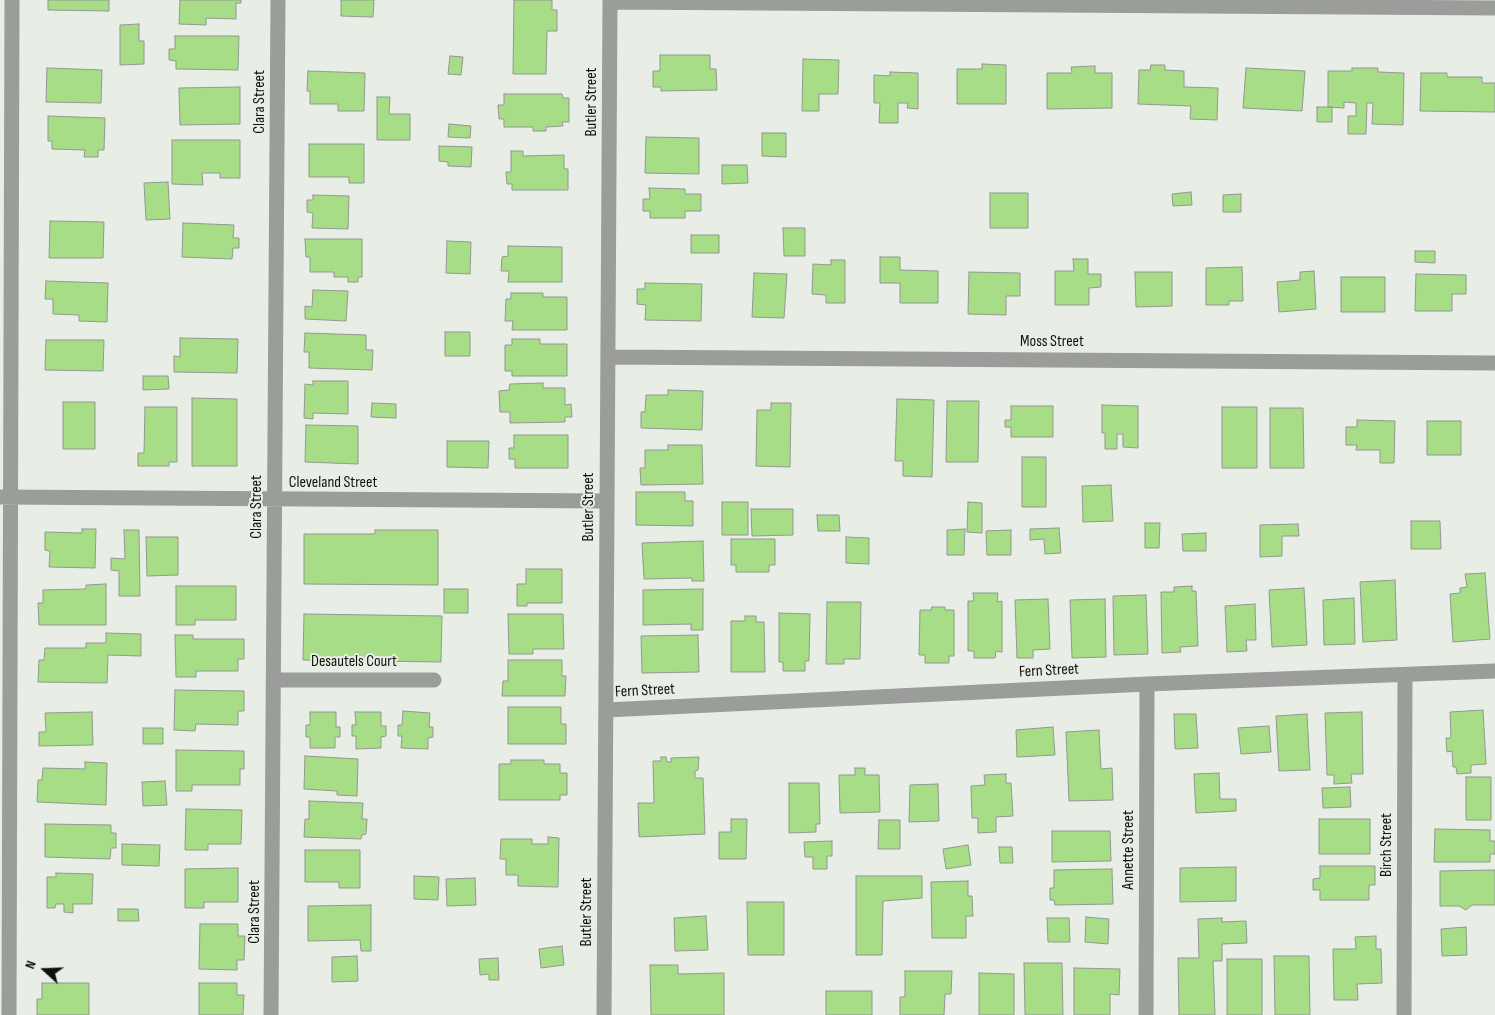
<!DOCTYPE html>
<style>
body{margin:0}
#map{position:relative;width:1495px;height:1015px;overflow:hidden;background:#e8eee5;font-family:"Sofia Sans Condensed",sans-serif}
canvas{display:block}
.north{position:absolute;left:20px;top:945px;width:50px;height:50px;-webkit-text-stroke:4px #e8eee5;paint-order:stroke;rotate:290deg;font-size:14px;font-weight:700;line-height:20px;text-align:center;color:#0e100d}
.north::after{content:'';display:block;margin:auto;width:18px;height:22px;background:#0e100d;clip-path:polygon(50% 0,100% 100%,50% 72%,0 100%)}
</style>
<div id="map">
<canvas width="1495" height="1015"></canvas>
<div class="north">N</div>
</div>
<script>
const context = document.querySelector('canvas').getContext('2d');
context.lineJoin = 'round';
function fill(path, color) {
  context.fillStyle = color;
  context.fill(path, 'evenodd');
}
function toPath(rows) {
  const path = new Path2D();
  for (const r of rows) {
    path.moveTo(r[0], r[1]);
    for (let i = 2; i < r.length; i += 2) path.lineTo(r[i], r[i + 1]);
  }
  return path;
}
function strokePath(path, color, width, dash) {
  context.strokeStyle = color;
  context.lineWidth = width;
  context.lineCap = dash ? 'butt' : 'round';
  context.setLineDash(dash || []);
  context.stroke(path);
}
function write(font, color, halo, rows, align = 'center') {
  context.font = font + ' "Sofia Sans Condensed",sans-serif';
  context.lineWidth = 4;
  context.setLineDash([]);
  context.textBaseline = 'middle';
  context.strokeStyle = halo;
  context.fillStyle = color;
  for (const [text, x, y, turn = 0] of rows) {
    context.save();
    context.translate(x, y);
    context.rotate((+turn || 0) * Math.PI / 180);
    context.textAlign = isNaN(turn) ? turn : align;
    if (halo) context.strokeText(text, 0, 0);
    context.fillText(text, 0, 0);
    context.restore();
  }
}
const building = toPath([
 [48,0,109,0,109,11,48,10,48,0],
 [180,0,241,0,241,3,236,3,236,19,206,18,206,25,179,24,180,0],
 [341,0,374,0,373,17,341,16,341,0],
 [514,0,552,0,552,10,557,10,557,31,547,31,546,74,513,74,514,0],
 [139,24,139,41,144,41,144,64,120,65,120,25,139,24],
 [175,36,239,36,238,70,176,69,176,61,169,60,169,49,175,49,175,36],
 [660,55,710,55,710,69,716,69,717,90,661,91,661,87,653,87,653,71,660,71,660,55],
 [450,56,463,57,461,75,448,74,450,56],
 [803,59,839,60,838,94,819,94,819,111,802,111,803,59],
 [982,64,1006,65,1006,104,957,104,957,69,982,69,982,64],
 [1151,65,1165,65,1165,70,1184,71,1184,87,1218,88,1217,120,1190,119,1191,106,1138,104,1139,70,1150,70,1151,65],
 [1095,66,1095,73,1112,73,1112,108,1047,109,1047,73,1072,73,1071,67,1095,66],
 [47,68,102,70,101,103,46,102,47,68],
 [1246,68,1305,71,1302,111,1243,108,1246,68],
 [1352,68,1378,68,1378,72,1404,73,1403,125,1372,124,1373,103,1367,103,1366,134,1348,134,1348,116,1356,116,1356,103,1344,102,1344,108,1328,107,1328,71,1352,71,1352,68],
 [308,71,365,73,364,111,338,111,338,104,310,104,310,91,307,91,308,71],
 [890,72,918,73,918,109,907,108,908,103,898,103,898,123,879,123,880,103,874,103,874,75,890,76,890,72],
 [1421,73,1447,73,1447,77,1482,77,1482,83,1495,83,1495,112,1420,111,1421,73],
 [240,87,240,124,180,125,179,88,240,87],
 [504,94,562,94,563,98,569,98,569,122,562,122,563,126,546,127,546,131,533,131,533,127,504,127,504,119,499,119,498,105,504,105,504,94],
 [377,97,390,97,389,114,410,114,410,140,377,140,377,97],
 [1317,107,1332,107,1332,122,1317,122,1317,107],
 [48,116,105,118,104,150,98,150,98,157,84,157,85,150,52,149,52,141,48,141,48,116],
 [449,124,471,126,470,138,448,137,449,124],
 [762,133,786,133,786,157,762,156,762,133],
 [646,137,699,138,699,174,645,173,646,137],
 [172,140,240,140,240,178,220,178,220,173,202,173,203,185,172,184,172,140],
 [309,144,364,144,364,183,349,183,349,177,309,177,309,144],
 [439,146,472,147,471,167,448,166,448,162,439,161,439,146],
 [511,151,523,151,523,156,564,155,564,169,568,169,568,190,512,190,512,184,507,184,506,172,511,172,511,151],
 [722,165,747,165,748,183,722,184,722,165],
 [168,182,170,219,146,220,144,183,168,182],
 [649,188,685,189,685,194,701,194,701,211,685,211,685,218,650,218,650,211,643,211,643,199,650,199,649,188],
 [1191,192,1192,205,1173,206,1172,194,1191,192],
 [990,193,1028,193,1028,228,990,228,990,193],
 [1241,194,1241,212,1223,212,1223,195,1241,194],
 [313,195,349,196,348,229,312,228,313,213,307,212,307,200,313,200,313,195],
 [50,221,104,222,103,258,49,258,50,221],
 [183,223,234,225,233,238,239,238,239,248,233,248,232,259,182,257,183,223],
 [783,228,805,228,805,256,784,256,783,228],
 [691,235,719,235,719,253,691,253,691,235],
 [305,239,362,239,362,277,358,277,358,282,348,282,348,277,334,277,334,272,310,272,310,257,306,257,305,239],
 [447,241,471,242,470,274,446,273,447,241],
 [508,246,562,247,562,282,508,282,509,271,501,271,502,257,508,256,508,246],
 [1415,251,1435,251,1435,263,1415,262,1415,251],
 [880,257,900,257,900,270,938,271,938,303,900,303,900,283,880,283,880,257],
 [1073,259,1088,259,1088,274,1101,274,1101,287,1089,288,1089,305,1055,305,1055,271,1074,271,1073,259],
 [831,260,845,260,845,303,826,303,826,295,812,294,813,264,831,265,831,260],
 [1242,267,1243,301,1229,301,1229,305,1206,305,1206,268,1242,267],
 [1314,271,1316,309,1279,312,1277,282,1300,280,1300,272,1314,271],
 [969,272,1020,273,1020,296,1006,296,1006,315,968,314,969,272],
 [1135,272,1172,272,1172,306,1136,307,1135,272],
 [754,273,787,274,784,318,752,317,754,273],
 [1416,274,1466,275,1466,294,1452,294,1452,311,1415,311,1416,274],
 [1341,277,1385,277,1385,312,1341,312,1341,277],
 [46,281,108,283,107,322,79,321,79,315,53,314,53,299,45,299,46,281],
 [645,283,702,284,701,321,645,320,646,305,637,304,637,289,645,289,645,283],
 [313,290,348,291,346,321,305,319,305,306,312,307,313,290],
 [511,293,543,293,543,297,567,297,567,330,512,330,513,321,505,321,506,299,511,299,511,293],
 [445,332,470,332,470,356,445,356,445,332],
 [305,333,366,335,366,350,373,350,372,370,309,368,309,352,304,352,305,333],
 [180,338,238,339,237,373,174,372,174,356,180,357,180,338],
 [512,339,540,339,540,344,567,344,567,376,512,376,512,371,505,371,505,345,512,345,512,339],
 [46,340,104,340,103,371,45,370,46,340],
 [143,376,168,376,169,389,143,390,143,376],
 [313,381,348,381,348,414,313,413,313,419,304,418,305,384,313,385,313,381],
 [543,383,543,388,565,388,565,405,571,404,572,417,565,417,565,422,510,423,510,412,500,412,499,391,509,390,510,384,543,383],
 [668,390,703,391,702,430,641,428,641,412,645,412,646,395,668,395,668,390],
 [192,398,237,399,237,466,192,466,192,398],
 [897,399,934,400,932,477,903,476,903,461,895,461,897,399],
 [947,401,979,401,978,462,946,462,947,401],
 [63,402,95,402,95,449,63,449,63,402],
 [372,403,396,404,396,418,371,417,372,403],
 [771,403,791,403,790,467,756,466,757,410,771,410,771,403],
 [1102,405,1138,406,1138,448,1123,447,1123,434,1117,434,1117,449,1105,449,1105,433,1102,433,1102,405],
 [1011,406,1053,406,1053,437,1011,437,1011,427,1005,427,1005,420,1011,420,1011,406],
 [145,407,177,407,177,462,169,462,169,466,138,466,138,453,144,453,145,407],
 [1222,407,1257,407,1257,468,1222,468,1222,407],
 [1270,408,1303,408,1304,468,1270,468,1270,408],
 [1357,420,1395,421,1394,463,1380,463,1380,450,1356,450,1357,445,1346,445,1346,427,1357,427,1357,420],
 [1427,421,1461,421,1461,455,1427,455,1427,421],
 [306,425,358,426,358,464,305,462,306,425],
 [514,435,568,435,568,468,515,468,515,459,509,459,509,448,514,448,514,435],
 [447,441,489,441,488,468,447,467,447,441],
 [668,445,702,445,703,484,641,485,640,468,645,468,645,450,668,450,668,445],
 [1022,457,1046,457,1046,507,1022,507,1022,457],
 [1111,485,1113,521,1083,522,1082,486,1111,485],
 [636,492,685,492,685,501,693,501,693,526,636,525,636,492],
 [722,502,748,502,748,535,722,535,722,502],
 [968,502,982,503,982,533,967,532,968,502],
 [751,509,793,509,793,535,752,536,751,509],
 [817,515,839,515,840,531,818,531,817,515],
 [1411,521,1440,521,1441,549,1411,549,1411,521],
 [1145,523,1160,523,1159,548,1145,548,1145,523],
 [1298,524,1299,536,1282,536,1282,556,1260,557,1260,525,1298,524],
 [1059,528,1061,553,1045,554,1044,539,1030,540,1030,529,1059,528],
 [82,529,96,529,95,568,49,567,50,551,45,550,45,532,82,533,82,529],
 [965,529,964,555,947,555,947,530,965,529],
 [124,530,139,530,140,596,119,596,119,571,111,570,111,558,125,559,124,530],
 [375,530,438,530,438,585,304,584,304,534,375,534,375,530],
 [1011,530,1011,555,987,555,986,531,1011,530],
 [1206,533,1206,551,1183,551,1182,534,1206,533],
 [146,537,178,537,178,575,147,576,146,537],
 [846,537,869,538,869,564,846,563,846,537],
 [731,539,775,539,775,565,769,565,769,572,736,572,736,565,731,565,731,539],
 [703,541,704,581,692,581,692,578,644,579,642,543,703,541],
 [526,569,562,569,562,603,527,603,527,606,517,606,517,584,526,584,526,569],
 [1485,573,1490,639,1453,642,1450,594,1460,593,1460,588,1467,587,1465,574,1485,573],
 [1395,580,1397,640,1363,642,1360,582,1395,580],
 [106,584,106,625,39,625,38,603,43,603,43,590,86,589,86,585,106,584],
 [176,586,236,586,236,620,195,620,195,625,176,625,176,586],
 [1192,586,1192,591,1196,591,1198,646,1180,647,1181,652,1162,653,1161,592,1174,592,1174,587,1192,586],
 [1304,588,1307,645,1272,647,1269,590,1304,588],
 [444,589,468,589,468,613,444,613,444,589],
 [703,589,703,630,691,630,691,624,643,625,643,590,703,589],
 [973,593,998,593,997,602,1002,601,1002,652,996,651,995,658,974,658,974,651,968,651,968,601,974,601,973,593],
 [1146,595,1148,654,1114,655,1113,596,1146,595],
 [1354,598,1355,644,1324,645,1323,600,1354,598],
 [1048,599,1050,649,1033,650,1033,658,1017,658,1015,600,1048,599],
 [1105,599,1106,657,1072,658,1070,600,1105,599],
 [827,602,861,602,860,659,844,659,844,664,826,664,827,602],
 [1255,604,1256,640,1246,640,1247,651,1227,652,1225,606,1255,604],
 [932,607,945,607,945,610,954,610,954,656,949,656,949,663,925,663,925,655,919,655,920,610,931,610,932,607],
 [779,613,810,614,809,661,805,661,805,671,783,671,783,662,779,662,779,613],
 [304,614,442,616,441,662,303,660,304,614],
 [508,614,563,614,564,649,533,649,533,654,509,654,508,614],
 [745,616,756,616,756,622,764,622,765,672,731,672,731,621,745,621,745,616],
 [106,633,141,634,141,656,108,655,107,683,38,682,39,660,44,660,45,648,86,648,86,643,106,643,106,633],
 [175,635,193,635,193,639,244,639,244,659,238,659,238,671,196,671,196,677,176,677,175,635],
 [698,635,699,672,642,673,641,636,698,635],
 [508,660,562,660,562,676,566,676,565,696,502,696,503,681,508,681,508,660],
 [175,690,244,691,244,711,238,711,238,725,196,724,195,731,174,730,175,690],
 [508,707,561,707,561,724,566,724,566,744,508,744,508,707],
 [1483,710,1486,764,1471,765,1471,773,1457,774,1456,767,1453,767,1452,751,1447,752,1446,738,1451,738,1450,712,1483,710],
 [403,711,430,713,429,727,433,727,433,737,428,738,428,749,401,748,402,736,398,736,398,725,402,725,403,711],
 [92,712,93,745,39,746,39,732,46,732,45,713,92,712],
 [310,712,336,712,336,727,340,727,340,737,335,737,335,748,310,748,310,737,306,737,306,725,310,725,310,712],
 [355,712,381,712,381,726,386,726,386,736,381,737,381,748,356,749,356,736,352,736,352,725,356,725,355,712],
 [1362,712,1363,774,1351,774,1352,783,1334,784,1334,775,1327,775,1325,713,1362,712],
 [1174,714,1196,714,1198,748,1175,749,1174,714],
 [1307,714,1310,770,1279,771,1276,716,1307,714],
 [1269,726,1271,752,1241,754,1238,728,1269,726],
 [1053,727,1055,755,1017,757,1016,730,1053,727],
 [143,728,163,728,163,744,143,744,143,728],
 [1099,730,1101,769,1112,768,1113,800,1069,801,1066,732,1099,730],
 [176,750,244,751,244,769,240,769,240,785,192,785,192,791,176,791,176,750],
 [305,756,358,759,357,796,337,795,337,791,304,789,305,756],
 [661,757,666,757,667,762,671,762,671,758,699,757,698,770,695,771,695,778,703,778,705,834,639,837,638,803,654,803,653,761,661,761,661,757],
 [511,760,544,760,544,764,560,764,560,773,567,773,567,795,560,795,560,800,499,800,499,764,511,764,511,760],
 [85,762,107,763,106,805,37,802,38,780,42,780,43,768,85,769,85,762],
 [855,768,865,768,865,775,879,775,880,812,840,813,839,775,855,775,855,768],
 [1219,773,1220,799,1236,799,1236,811,1196,813,1194,774,1219,773],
 [1006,774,1006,783,1011,783,1013,816,996,817,996,832,978,833,978,818,972,818,971,786,985,785,984,775,1006,774],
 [1466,777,1491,777,1491,820,1466,820,1466,777],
 [165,781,167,805,143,806,142,782,165,781],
 [789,783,819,783,820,824,816,824,816,832,789,833,789,783],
 [938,784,939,821,909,822,910,785,938,784],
 [1350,787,1351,807,1323,808,1322,788,1350,787],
 [309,801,363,803,362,819,367,819,366,834,362,835,361,839,304,837,305,819,309,819,309,801],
 [186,809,242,810,241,844,208,844,208,850,185,850,186,809],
 [731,819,747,819,746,859,719,859,719,832,731,832,731,819],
 [1319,819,1370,819,1370,854,1319,854,1319,819],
 [879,820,900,820,900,849,878,849,879,820],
 [45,824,111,825,111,833,116,833,116,848,111,848,110,859,45,857,45,824],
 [1435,829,1490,830,1490,841,1495,841,1495,854,1490,854,1490,862,1434,862,1435,829],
 [1052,831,1110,831,1111,861,1052,862,1052,831],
 [548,837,559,838,558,887,518,886,518,875,506,875,506,859,500,859,501,839,532,839,532,844,548,844,548,837],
 [832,841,832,856,827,856,827,869,813,869,813,857,805,857,804,842,832,841],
 [122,844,160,845,159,866,122,865,122,844],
 [968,845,971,865,946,869,943,849,968,845],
 [999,847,1012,847,1013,863,1000,863,999,847],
 [305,850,360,850,360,888,339,888,339,882,305,882,305,850],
 [1320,866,1375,866,1375,885,1369,885,1369,900,1320,900,1320,890,1313,890,1313,879,1320,878,1320,866],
 [1236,867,1236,901,1180,902,1180,868,1236,867],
 [238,868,238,902,204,902,204,908,185,908,185,869,238,868],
 [1112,869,1113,904,1055,905,1054,900,1050,900,1050,888,1054,888,1054,870,1112,869],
 [1495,870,1495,905,1472,905,1466,910,1459,906,1440,906,1440,871,1495,870],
 [56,873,93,874,92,904,73,904,73,913,64,912,64,904,56,904,55,908,47,908,47,877,56,877,56,873],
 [414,876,439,877,438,900,414,899,414,876],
 [856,876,922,876,922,898,883,901,882,955,856,955,856,876],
 [475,878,476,905,447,906,446,879,475,878],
 [968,881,968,896,972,896,973,916,966,916,966,938,932,938,931,882,968,881],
 [747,902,784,902,784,955,748,955,747,902],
 [371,905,371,951,361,951,360,940,308,941,308,906,371,905],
 [118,909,138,909,139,921,118,921,118,909],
 [706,916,708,950,675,951,674,918,706,916],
 [1086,917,1109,919,1108,944,1085,942,1086,917],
 [1047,918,1069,918,1070,942,1048,942,1047,918],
 [1222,918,1222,922,1246,921,1247,943,1222,944,1222,961,1213,961,1215,1015,1179,1015,1178,958,1199,958,1198,919,1222,918],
 [200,924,238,924,238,936,245,936,244,960,237,960,237,970,199,969,200,924],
 [1466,927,1467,955,1442,956,1441,929,1466,927],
 [1376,936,1376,949,1381,949,1382,983,1357,984,1358,1000,1334,1000,1333,949,1356,949,1355,937,1376,936],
 [562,946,564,965,541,968,539,949,562,946],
 [357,956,358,981,332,982,332,957,357,956],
 [1274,956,1309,956,1310,1015,1275,1015,1274,956],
 [498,958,499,980,489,980,489,974,480,975,479,959,498,958],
 [1227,959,1262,959,1262,1015,1227,1015,1227,959],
 [1024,963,1062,963,1063,1015,1025,1015,1024,963],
 [650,965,678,965,678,974,724,973,724,1015,651,1015,650,965],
 [1074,968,1120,969,1119,995,1110,994,1110,1015,1074,1015,1074,968],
 [905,971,952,971,951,994,945,994,944,1015,900,1015,900,997,905,997,905,971],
 [979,973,1014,974,1014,1015,979,1015,979,973],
 [42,983,89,983,89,1015,37,1015,37,999,42,999,42,983],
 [199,983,237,983,237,995,244,995,243,1015,199,1015,199,983],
 [826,991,872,991,872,1015,826,1015,826,991]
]);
fill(building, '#a8dd88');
strokePath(building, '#92988f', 1);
strokePath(toPath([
 [610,2,1495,8],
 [608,357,1495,363],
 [0,497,607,501],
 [273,680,434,680],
 [606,710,1147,684,1495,671],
 [9,1015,12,0],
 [271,1015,278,0],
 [604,1015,610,0],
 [1146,1015,1147,684],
 [1404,1015,1405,676]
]), '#9a9d99', 15);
write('16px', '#0e100d', '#e8eee5', [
 ["Clara Street",260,102,-90],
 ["Butler Street",592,102,-90],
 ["Moss Street",1052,342],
 ["Cleveland Street",333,483],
 ["Clara Street",257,507,-90],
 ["Butler Street",589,507,-90],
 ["Desautels Court",354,662],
 ["Fern Street",1049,671,-3],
 ["Fern Street",645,691,-3],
 ["Birch Street",1387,845,-90],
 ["Annette Street",1129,850,-90],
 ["Clara Street",255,912,-90],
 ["Butler Street",587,912,-90]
]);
</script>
